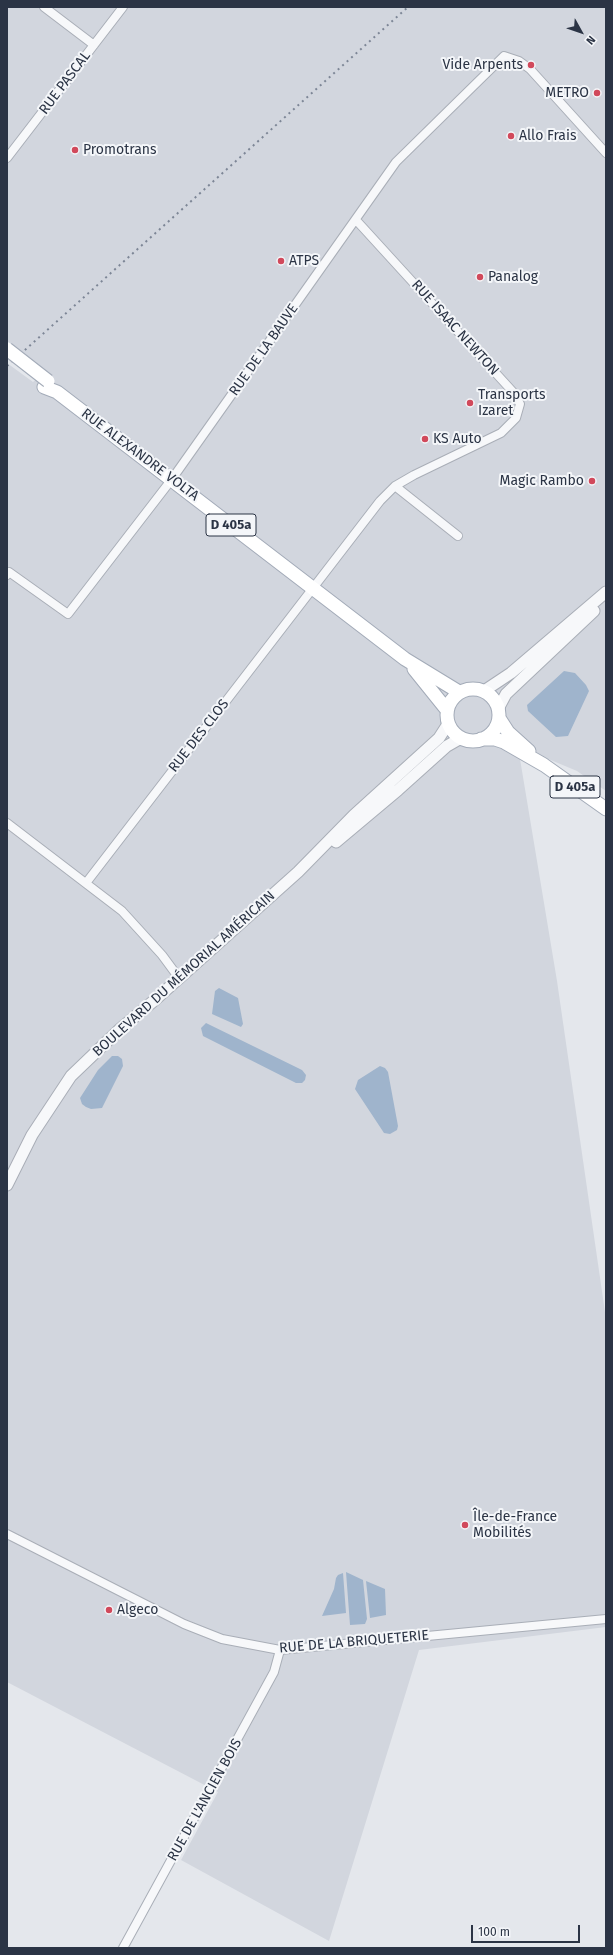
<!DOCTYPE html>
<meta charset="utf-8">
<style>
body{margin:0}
#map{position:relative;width:613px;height:1955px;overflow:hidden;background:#e4e7ec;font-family:"Fira Sans",sans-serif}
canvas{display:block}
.frame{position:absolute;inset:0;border:8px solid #2b3445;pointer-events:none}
.north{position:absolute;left:561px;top:12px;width:40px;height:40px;-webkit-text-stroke:3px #f4f6f9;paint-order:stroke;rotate:130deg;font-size:11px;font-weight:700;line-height:16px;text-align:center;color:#2b3445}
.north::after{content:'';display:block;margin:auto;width:14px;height:18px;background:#2b3445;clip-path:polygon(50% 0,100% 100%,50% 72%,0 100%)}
.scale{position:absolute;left:471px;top:1925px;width:109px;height:18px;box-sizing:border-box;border:2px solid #2b3445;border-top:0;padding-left:5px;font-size:12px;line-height:14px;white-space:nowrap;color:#2b3445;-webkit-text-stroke:3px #f4f6f9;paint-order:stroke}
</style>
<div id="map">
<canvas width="613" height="1955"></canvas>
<div class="frame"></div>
<div class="north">N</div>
<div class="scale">100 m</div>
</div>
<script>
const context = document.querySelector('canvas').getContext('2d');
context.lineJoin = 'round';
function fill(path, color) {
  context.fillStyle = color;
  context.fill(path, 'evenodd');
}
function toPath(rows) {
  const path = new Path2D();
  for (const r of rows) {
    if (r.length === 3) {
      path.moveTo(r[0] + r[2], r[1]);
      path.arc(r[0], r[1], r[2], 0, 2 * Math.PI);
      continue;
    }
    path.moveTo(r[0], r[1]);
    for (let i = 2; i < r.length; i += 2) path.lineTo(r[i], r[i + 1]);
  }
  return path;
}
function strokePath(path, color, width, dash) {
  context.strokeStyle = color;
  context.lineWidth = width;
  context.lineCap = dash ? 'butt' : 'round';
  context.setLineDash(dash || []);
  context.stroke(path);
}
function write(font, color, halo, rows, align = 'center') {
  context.font = font + ' "Fira Sans",sans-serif';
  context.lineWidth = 4;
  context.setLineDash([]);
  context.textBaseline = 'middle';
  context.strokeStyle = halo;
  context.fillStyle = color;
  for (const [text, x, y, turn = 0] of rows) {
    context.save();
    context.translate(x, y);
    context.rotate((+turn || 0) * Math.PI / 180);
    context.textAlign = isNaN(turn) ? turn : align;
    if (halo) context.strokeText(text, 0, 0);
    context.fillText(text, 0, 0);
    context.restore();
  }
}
fill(toPath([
 [7,7,606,7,606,791,577,771,541,756,530,746,520,759,557,981,606,1319,606,1627,419,1650,329,1941,181,1860,218,1792,7,1682,7,363,33,382,46,371,7,341]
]), '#d2d6de');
fill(toPath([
 [564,671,575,673,586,685,589,691,568,736,556,737,528,711,527,705],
 [219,988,238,998,243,1024,241,1027,212,1014,215,991],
 [206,1023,302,1070,306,1075,305,1080,302,1083,296,1083,203,1036,201,1028],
 [112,1056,118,1056,122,1059,123,1066,102,1108,91,1109,86,1107,82,1104,80,1098,98,1070],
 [380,1066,385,1068,388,1072,398,1126,397,1130,390,1134,384,1133,355,1089,358,1080],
 [346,1572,363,1580,367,1619,365,1624,350,1625],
 [343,1573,346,1613,322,1616,334,1589,336,1578,338,1575],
 [366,1581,385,1589,386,1615,370,1618]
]), '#9fb4cc');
const minor = toPath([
 [44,7,94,45],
 [7,158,123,7],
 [395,486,458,536],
 [7,575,9,572,68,614,172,479,396,162,504,56,519,61,530,69,606,153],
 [7,823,122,911,162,955,179,978],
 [86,883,380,501,395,486,414,475,501,433,516,418,520,404,513,392,356,220],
 [7,1534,184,1624,222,1639,280,1650,606,1619],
 [123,1948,274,1672,280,1650]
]);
const tertiary = toPath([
 [484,691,511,673,606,592],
 [498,709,506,694,594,611],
 [336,842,398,790,447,746,461,738],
 [7,1185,32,1135,71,1076,120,1029,156,999,298,872,354,815,439,738,448,724]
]);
const primary = toPath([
 [44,387,57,392,405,659,459,692],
 [414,669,447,710],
 [473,715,26],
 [499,718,508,732,529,751],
 [481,739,495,739,504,742,544,765,606,809]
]);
strokePath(minor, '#a9aeb7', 10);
strokePath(tertiary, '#a9aeb7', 13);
strokePath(primary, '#a3abb8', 15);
strokePath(minor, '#f7f8fa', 8);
strokePath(tertiary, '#f7f8fa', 11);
strokePath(primary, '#fff', 13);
strokePath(toPath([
 [7,366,408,7]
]), '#7d8696', 2, [2, 4]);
const primaryBridge = toPath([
 [7,349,48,381]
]);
strokePath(primaryBridge, '#a3abb8', 15, []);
strokePath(primaryBridge, '#fff', 13);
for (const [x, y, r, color] of [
 [531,65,4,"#d1495b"],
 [597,93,4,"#d1495b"],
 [511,136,4,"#d1495b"],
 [75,150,4,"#d1495b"],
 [281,261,4,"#d1495b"],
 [480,277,4,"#d1495b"],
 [470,403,4,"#d1495b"],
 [425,439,4,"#d1495b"],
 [592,481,4,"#d1495b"],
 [465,1525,4,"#d1495b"],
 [109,1610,4,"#d1495b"]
]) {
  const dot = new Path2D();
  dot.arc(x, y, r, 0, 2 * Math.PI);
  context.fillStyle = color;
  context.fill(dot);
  strokePath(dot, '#f4f6f9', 1.5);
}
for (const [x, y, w] of [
 [231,525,50],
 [575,787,50]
]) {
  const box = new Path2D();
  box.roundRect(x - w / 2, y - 11, w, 22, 3);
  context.fillStyle = '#f4f6f9';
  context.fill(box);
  strokePath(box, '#2b3445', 1);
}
write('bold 13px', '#2b3445', null, [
 ["D 405a",231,525],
 ["D 405a",575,787]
]);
write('14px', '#2b3445', '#f4f6f9', [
 ["Vide Arpents",523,65,"right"],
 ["METRO",589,93,"right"],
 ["Allo Frais",519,136],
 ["Promotrans",83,150],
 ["ATPS",289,261],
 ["Panalog",488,277],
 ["Transports",478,395],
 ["Izaret",478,411],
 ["KS Auto",433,439],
 ["Magic Rambo",584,481,"right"],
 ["Île-de-France",473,1517],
 ["Mobilités",473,1533],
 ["Algeco",117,1610]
], 'left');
write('14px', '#2b3445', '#f4f6f9', [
 ["RUE PASCAL",65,83,-53],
 ["RUE ISAAC NEWTON",455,328,48],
 ["RUE DE LA BAUVE",264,350,-55],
 ["RUE ALEXANDRE VOLTA",140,455,37],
 ["RUE DES CLOS",199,736,-52],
 ["BOULEVARD DU MÉMORIAL AMÉRICAIN",184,974,-42],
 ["RUE DE LA BRIQUETERIE",354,1642,-5],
 ["RUE DE L'ANCIEN BOIS",205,1800,-61]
]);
</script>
